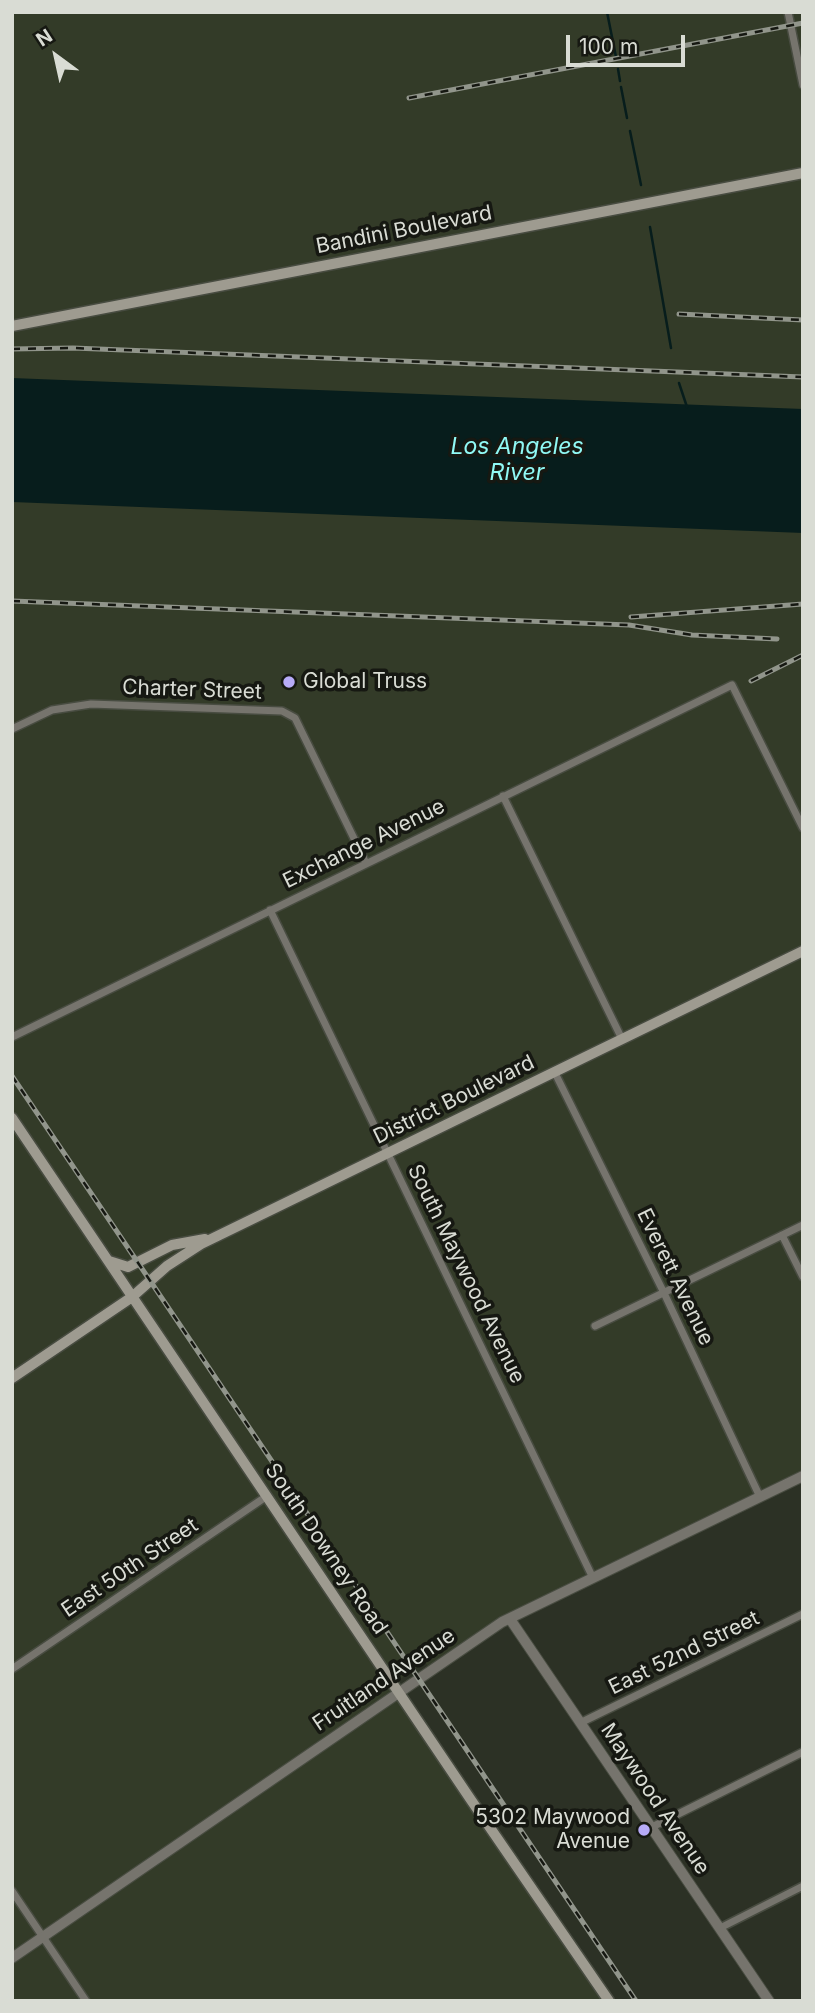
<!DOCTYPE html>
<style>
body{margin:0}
#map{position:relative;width:815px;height:2013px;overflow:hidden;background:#2c3125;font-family:Inter,sans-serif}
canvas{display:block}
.frame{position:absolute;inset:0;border:14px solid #d9dcd4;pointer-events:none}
.north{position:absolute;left:21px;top:21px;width:70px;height:70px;-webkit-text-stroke:5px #161812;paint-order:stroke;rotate:327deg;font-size:19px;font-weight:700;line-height:28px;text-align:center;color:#d9dcd4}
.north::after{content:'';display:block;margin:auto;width:24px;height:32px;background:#d9dcd4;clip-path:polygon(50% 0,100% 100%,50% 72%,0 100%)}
.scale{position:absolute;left:566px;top:35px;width:119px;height:32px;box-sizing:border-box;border:4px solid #d9dcd4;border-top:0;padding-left:9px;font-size:21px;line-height:24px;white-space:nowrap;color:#d9dcd4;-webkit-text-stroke:5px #161812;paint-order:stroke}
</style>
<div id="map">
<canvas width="815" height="2013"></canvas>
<div class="frame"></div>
<div class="north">N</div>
<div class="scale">100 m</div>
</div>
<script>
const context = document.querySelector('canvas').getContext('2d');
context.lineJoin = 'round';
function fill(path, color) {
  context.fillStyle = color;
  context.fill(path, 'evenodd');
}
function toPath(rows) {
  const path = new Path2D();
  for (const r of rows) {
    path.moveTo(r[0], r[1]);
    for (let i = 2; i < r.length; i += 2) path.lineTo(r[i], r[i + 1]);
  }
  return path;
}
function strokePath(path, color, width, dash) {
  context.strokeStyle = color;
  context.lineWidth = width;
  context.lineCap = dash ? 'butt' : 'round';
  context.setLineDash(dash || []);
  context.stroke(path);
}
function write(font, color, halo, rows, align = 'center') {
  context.font = font + ' Inter,sans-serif';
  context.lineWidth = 7;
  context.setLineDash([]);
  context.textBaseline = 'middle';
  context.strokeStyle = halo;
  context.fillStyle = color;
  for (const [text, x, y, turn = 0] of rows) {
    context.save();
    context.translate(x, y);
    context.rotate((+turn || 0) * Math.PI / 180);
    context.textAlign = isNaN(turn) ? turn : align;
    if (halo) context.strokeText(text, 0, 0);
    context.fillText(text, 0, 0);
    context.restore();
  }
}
fill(toPath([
 [12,12,803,12,803,1478,516,1616,432,1672,425,1662,390,1686,602,2001,12,2001]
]), '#333b28');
fill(toPath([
 [12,378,803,409,803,533,12,502]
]), '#071d1c');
strokePath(toPath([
 [607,12,616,57],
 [618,69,620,81],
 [621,87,627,118],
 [630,131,641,185],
 [650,227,671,348],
 [679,383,687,407]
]), '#071d1c', 2.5);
const minor = toPath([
 [788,12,803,85],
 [12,729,52,710,91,704,282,711,295,718,366,863],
 [503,796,622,1039],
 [270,910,593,1578],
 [12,1037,732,685,803,828],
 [555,1073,664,1293,760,1497],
 [782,1235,803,1277],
 [595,1326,803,1225],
 [12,1669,267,1496],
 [580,1723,803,1614],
 [652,1827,803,1752],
 [12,1891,86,2001],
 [720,1928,803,1886]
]);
const tertiary = toPath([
 [510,1619,769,2001],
 [12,1958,502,1622,803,1476]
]);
const secondary = toPath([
 [12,326,803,173],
 [12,1118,471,1800,609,2001],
 [109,1261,128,1267,172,1245,205,1239],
 [12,1378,132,1297,167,1266,201,1244,803,951]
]);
strokePath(minor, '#484c41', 10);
strokePath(tertiary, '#484c41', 12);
strokePath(secondary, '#484c41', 13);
strokePath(minor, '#76746d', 7);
strokePath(tertiary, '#76746d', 10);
strokePath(secondary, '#9e9b90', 10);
const rail = toPath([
 [409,98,803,23],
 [679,314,803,320],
 [12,349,73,348,803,377],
 [12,601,629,625,692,635,777,639],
 [631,617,803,604],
 [751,681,803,655],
 [12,1076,636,2001]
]);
strokePath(rail, '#91958b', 5);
strokePath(rail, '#161812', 2.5, [8]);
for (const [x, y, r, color] of [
 [289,682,7,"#b7abf8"],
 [644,1830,7,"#b7abf8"]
]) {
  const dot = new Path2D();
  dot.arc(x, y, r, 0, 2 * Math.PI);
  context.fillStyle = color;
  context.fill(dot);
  strokePath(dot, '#161812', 2.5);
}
write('21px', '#d9dcd4', '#161812', [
 ["Bandini Boulevard",404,230,-11],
 ["Charter Street",192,690,2],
 ["Exchange Avenue",364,844,-26],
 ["District Boulevard",454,1100,-26],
 ["South Maywood Avenue",466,1274,64],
 ["Everett Avenue",675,1277,64],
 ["South Downey Road",326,1549,56],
 ["East 50th Street",130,1568,-34],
 ["East 52nd Street",684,1653,-26],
 ["Fruitland Avenue",384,1680,-34],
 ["Maywood Avenue",655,1799,56]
]);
write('21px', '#d9dcd4', '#161812', [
 ["Global Truss",303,682],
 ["5302 Maywood",630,1818,"right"],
 ["Avenue",630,1842,"right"]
], 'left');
write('italic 23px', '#90f9f5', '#161812', [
 ["Los Angeles",517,447],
 ["River",517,473]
]);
</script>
